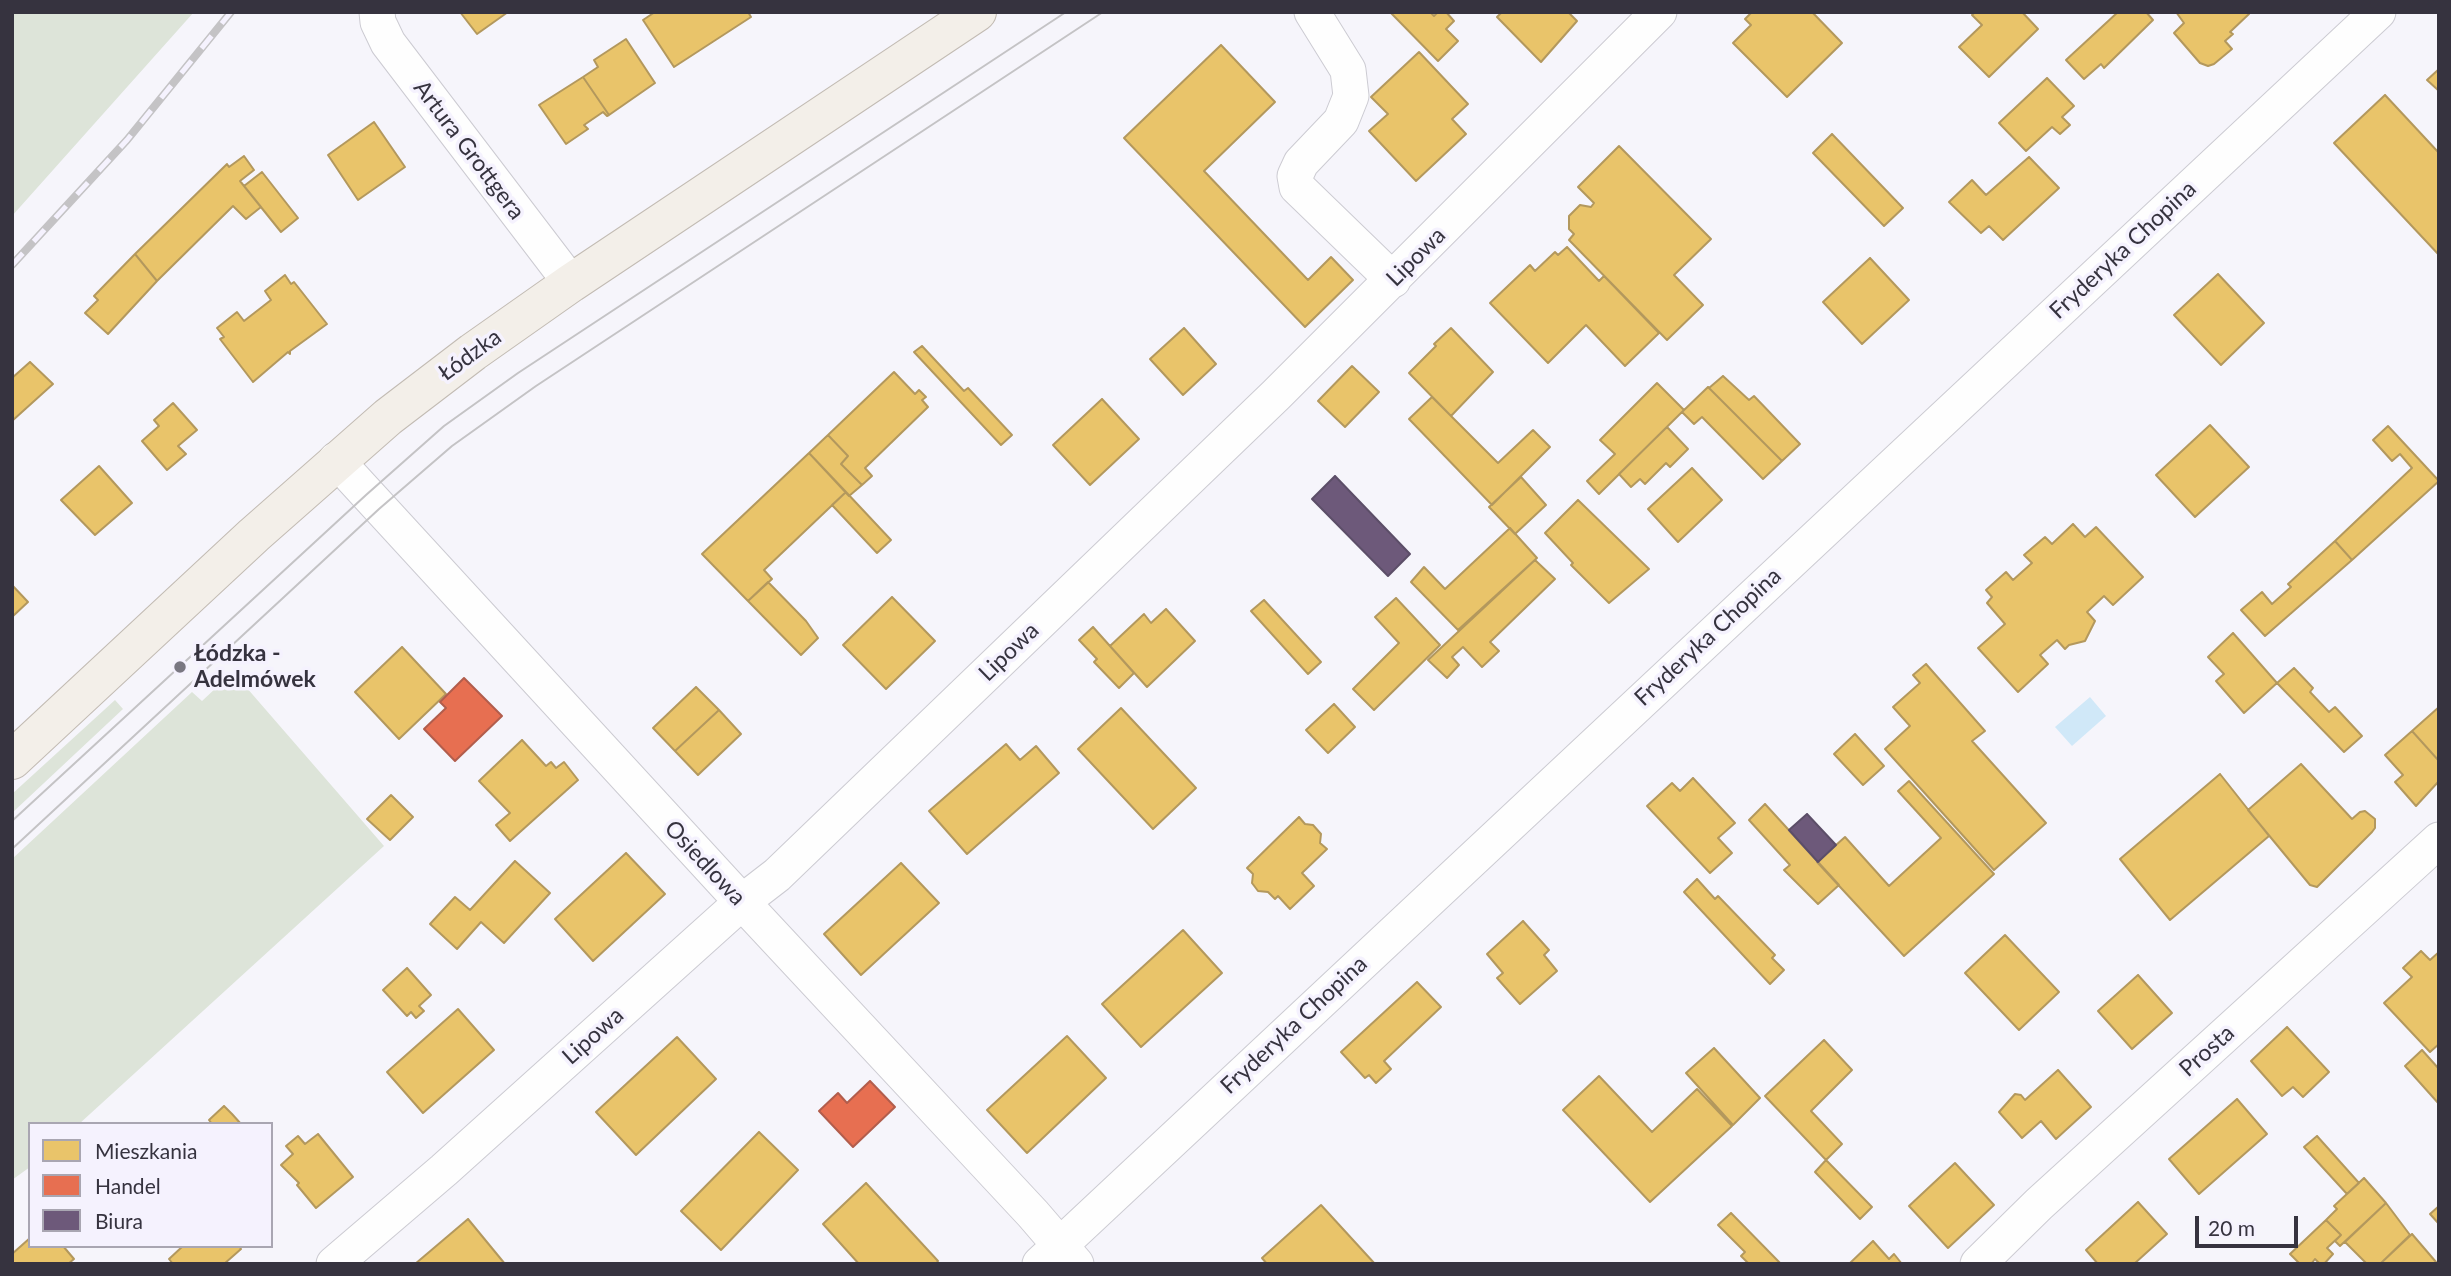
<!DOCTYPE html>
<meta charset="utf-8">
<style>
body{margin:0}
#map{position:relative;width:2451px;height:1276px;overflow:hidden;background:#f6f5fb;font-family:Lato,sans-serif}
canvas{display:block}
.frame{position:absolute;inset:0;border:14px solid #36333f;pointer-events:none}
.legend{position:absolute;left:28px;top:1122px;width:245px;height:126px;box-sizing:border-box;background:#f5f2fe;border:2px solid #a9a6b2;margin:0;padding:9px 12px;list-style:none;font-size:21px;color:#36333f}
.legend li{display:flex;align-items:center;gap:14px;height:35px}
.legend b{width:35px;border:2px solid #a9a6b2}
.scale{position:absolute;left:2195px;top:1216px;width:103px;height:32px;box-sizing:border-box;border:4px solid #36333f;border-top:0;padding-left:9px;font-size:21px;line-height:24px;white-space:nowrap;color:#36333f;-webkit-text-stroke:5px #f5f2fe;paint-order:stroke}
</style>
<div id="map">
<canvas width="2451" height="1276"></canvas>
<div class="frame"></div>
<ul class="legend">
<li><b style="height:19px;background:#e9c46a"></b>Mieszkania</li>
<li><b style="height:19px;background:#e76f51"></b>Handel</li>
<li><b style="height:19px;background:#6d597a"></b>Biura</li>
</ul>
<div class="scale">20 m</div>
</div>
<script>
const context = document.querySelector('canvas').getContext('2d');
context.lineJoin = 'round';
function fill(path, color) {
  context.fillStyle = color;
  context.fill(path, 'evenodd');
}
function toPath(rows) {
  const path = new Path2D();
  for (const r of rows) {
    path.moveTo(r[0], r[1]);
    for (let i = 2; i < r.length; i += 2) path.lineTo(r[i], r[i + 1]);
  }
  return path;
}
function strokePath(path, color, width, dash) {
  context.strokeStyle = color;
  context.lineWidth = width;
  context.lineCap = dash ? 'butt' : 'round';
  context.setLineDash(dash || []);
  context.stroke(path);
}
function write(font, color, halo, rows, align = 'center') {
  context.font = font + ' Lato,sans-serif';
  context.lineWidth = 7;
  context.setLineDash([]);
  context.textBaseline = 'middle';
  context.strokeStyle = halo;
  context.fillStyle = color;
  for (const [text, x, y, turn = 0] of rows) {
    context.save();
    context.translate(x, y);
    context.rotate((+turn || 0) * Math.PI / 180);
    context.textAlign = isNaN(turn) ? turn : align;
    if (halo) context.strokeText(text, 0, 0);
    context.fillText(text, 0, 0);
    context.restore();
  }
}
fill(toPath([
 [12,12,194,12,12,216],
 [233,672,384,846,79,1124,30,1124,30,1167,12,1180,12,859,192,692,202,701],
 [115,700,123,709,12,813,12,794]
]), '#dde4d9');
fill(toPath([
 [2090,697,2106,716,2072,746,2055,727]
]), '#d0e8f8');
const homes = toPath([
 [460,12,508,12,477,34,460,12],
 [655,12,748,12,751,17,674,67,643,20,655,12],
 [1390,12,1430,12,1434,16,1438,12,1446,12,1454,21,1446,29,1458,41,1438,61,1390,12],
 [1502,12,1568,12,1577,21,1541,62,1497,17,1502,12],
 [1752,12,1812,12,1842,43,1787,97,1733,43,1751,25,1745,19,1752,12],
 [1975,12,2022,12,2038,29,1989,77,1959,47,1982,25,1972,15,1975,12],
 [2118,12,2146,12,2153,20,2104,68,2101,64,2084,79,2066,60,2118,12],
 [2176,12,2247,12,2249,14,2230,32,2233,34,2225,41,2232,49,2214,64,2208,66,2200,63,2174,33,2184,23,2176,12],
 [626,39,655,83,609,115,583,77,598,67,594,60,626,39],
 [1221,45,1275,102,1204,171,1308,280,1331,257,1353,280,1305,327,1124,138,1221,45],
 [1419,52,1468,104,1452,119,1466,134,1416,181,1369,131,1388,114,1371,97,1419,52],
 [2439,69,2439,91,2427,80,2439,69],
 [583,77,609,115,607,116,603,112,584,125,588,129,566,144,539,105,583,77],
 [2047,78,2074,106,2062,117,2070,125,2060,134,2052,127,2026,151,1999,123,2047,78],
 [2385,95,2439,153,2439,255,2334,143,2385,95],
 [374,122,405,167,358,200,328,155,374,122],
 [1832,134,1903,208,1884,226,1813,153,1832,134],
 [1619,146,1711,239,1674,275,1703,305,1667,340,1569,240,1574,234,1569,229,1569,216,1580,205,1591,207,1594,203,1578,187,1619,146],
 [244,156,254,170,240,181,261,207,246,219,233,206,157,281,135,254,227,164,229,167,244,156],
 [2029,157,2059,188,2003,240,1989,226,1981,233,1949,202,1972,180,1986,195,2029,157],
 [262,172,298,218,281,232,244,186,262,172],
 [1567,247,1599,281,1604,276,1659,333,1625,366,1586,325,1548,363,1490,303,1530,265,1535,271,1555,252,1558,255,1567,247],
 [135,254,157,281,108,334,85,313,98,300,94,296,135,254],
 [1870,258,1909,300,1862,344,1823,302,1870,258],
 [2218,274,2264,323,2221,365,2174,315,2218,274],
 [285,275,291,284,294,282,327,324,290,351,290,354,288,352,253,382,220,339,224,337,217,328,237,312,244,321,271,300,265,291,285,275],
 [1184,328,1216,364,1183,395,1150,359,1184,328],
 [1451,328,1493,372,1451,416,1409,373,1436,346,1434,344,1451,328],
 [922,346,964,391,968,388,1012,435,1001,445,914,352,922,346],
 [30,362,53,384,12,421,12,378,30,362],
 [1352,366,1379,392,1345,427,1318,401,1352,366],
 [894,372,915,394,919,390,926,397,922,400,928,407,865,468,872,476,862,485,841,464,848,456,828,435,894,372],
 [1723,376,1749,400,1754,396,1800,444,1782,461,1709,388,1723,376],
 [1657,383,1684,410,1599,494,1587,481,1615,454,1600,440,1657,383],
 [1708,387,1782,461,1763,479,1702,417,1694,424,1682,412,1708,387],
 [1432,397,1498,463,1533,430,1550,447,1492,505,1409,419,1432,397],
 [1102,399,1139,439,1090,485,1053,445,1102,399],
 [173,403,197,430,178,446,186,454,167,470,142,441,159,426,154,420,173,403],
 [2210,425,2249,467,2195,517,2156,475,2210,425],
 [2388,426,2439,481,2352,560,2335,541,2412,468,2400,454,2392,461,2373,440,2388,426],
 [1667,427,1688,449,1670,467,1666,463,1645,484,1640,479,1631,487,1619,474,1667,427],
 [828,435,848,456,841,464,862,485,849,496,809,453,828,435],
 [809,453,846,492,764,570,772,579,748,601,702,554,809,453],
 [99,466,132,503,95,535,61,500,99,466],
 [1692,468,1722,500,1678,542,1648,509,1692,468],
 [1521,477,1546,505,1515,534,1489,507,1521,477],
 [846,492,891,540,877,553,832,505,846,492],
 [1578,500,1649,569,1609,603,1571,565,1573,563,1545,533,1578,500],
 [2073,524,2085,537,2096,527,2143,577,2113,605,2104,596,2087,612,2095,621,2085,641,2069,645,2065,649,2057,640,2040,655,2048,664,2018,692,1978,648,2005,624,1987,603,1992,597,1986,590,2006,572,2013,580,2032,563,2024,555,2045,537,2052,544,2073,524],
 [1510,528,1537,558,1458,630,1411,582,1424,567,1445,589,1510,528],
 [2335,541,2352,560,2265,636,2241,610,2262,592,2272,604,2291,587,2288,584,2335,541],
 [1535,560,1555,579,1490,642,1499,651,1482,667,1463,647,1452,657,1459,665,1447,678,1428,660,1535,560],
 [768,582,806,621,818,638,801,655,748,601,768,582],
 [12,585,28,602,12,617,12,585],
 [892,597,935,641,886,689,843,645,892,597],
 [1396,598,1440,645,1374,710,1353,689,1399,643,1375,617,1396,598],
 [1264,600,1321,662,1308,674,1251,611,1264,600],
 [1166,609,1195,641,1147,687,1110,646,1144,614,1151,623,1166,609],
 [1093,627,1134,673,1119,688,1094,662,1097,659,1079,640,1093,627],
 [2233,633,2277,683,2244,713,2216,681,2224,674,2208,657,2233,633],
 [402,647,446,694,399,739,355,692,402,647],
 [1926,664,1985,731,1972,741,2046,823,1994,870,1885,749,1910,726,1893,707,1920,683,1913,675,1926,664],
 [2294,668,2313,688,2310,692,2329,712,2335,707,2362,736,2344,752,2277,683,2294,668],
 [696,687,719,710,675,751,653,728,696,687],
 [1334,704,1355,727,1328,753,1306,730,1334,704],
 [2439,707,2439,761,2412,731,2439,707],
 [1121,708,1196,788,1153,829,1078,749,1121,708],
 [719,710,741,734,698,775,675,751,719,710],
 [2412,731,2439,761,2439,781,2416,806,2395,782,2403,775,2385,755,2412,731],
 [1855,734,1884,766,1863,785,1834,754,1855,734],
 [522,740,546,766,551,762,556,768,564,762,578,780,510,841,496,825,510,813,479,781,522,740],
 [1006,744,1020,760,1036,746,1059,773,967,854,929,811,1006,744],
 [2301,764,2352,819,2360,812,2365,811,2375,819,2375,828,2372,832,2317,887,2310,885,2248,810,2301,764],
 [2220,774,2269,836,2170,920,2120,859,2220,774],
 [1693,778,1735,823,1718,838,1732,853,1710,873,1647,806,1672,783,1680,791,1693,778],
 [1909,781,1994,874,1904,956,1817,862,1845,837,1889,886,1941,838,1898,791,1909,781],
 [391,795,413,817,390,840,367,819,391,795],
 [1765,804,1839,885,1818,904,1784,870,1790,865,1749,820,1765,804],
 [1299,817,1305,824,1313,825,1321,834,1320,843,1327,849,1302,873,1314,886,1290,909,1278,896,1275,899,1268,892,1258,891,1252,883,1253,874,1247,868,1299,817],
 [626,853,665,894,593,961,555,919,626,853],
 [515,861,550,893,504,943,481,922,457,949,430,924,455,897,470,910,515,861],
 [901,863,939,903,861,975,824,934,901,863],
 [1697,879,1715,899,1718,896,1775,955,1772,958,1784,970,1770,984,1684,892,1697,879],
 [1523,921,1549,950,1544,955,1557,971,1520,1004,1497,978,1503,973,1487,954,1523,921],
 [1183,930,1222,973,1141,1047,1102,1004,1183,930],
 [2005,935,2059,992,2019,1030,1965,973,2005,935],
 [2421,951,2430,960,2439,952,2439,1044,2430,1052,2384,1003,2412,977,2403,968,2421,951],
 [407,968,431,995,419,1006,424,1011,416,1018,411,1012,407,1016,383,990,407,968],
 [2138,975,2172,1013,2132,1049,2098,1011,2138,975],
 [1417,982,1441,1007,1384,1061,1391,1069,1376,1083,1369,1075,1365,1078,1341,1052,1417,982],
 [458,1009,494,1050,423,1113,387,1072,458,1009],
 [2287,1027,2329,1072,2303,1097,2293,1087,2282,1096,2251,1061,2287,1027],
 [1067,1036,1106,1078,1027,1153,987,1110,1067,1036],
 [677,1037,716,1079,636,1155,596,1112,677,1037],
 [1824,1040,1852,1070,1811,1111,1842,1144,1826,1160,1765,1096,1824,1040],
 [1714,1048,1760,1098,1733,1125,1686,1073,1714,1048],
 [2422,1050,2439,1069,2439,1104,2405,1066,2422,1050],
 [2058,1070,2091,1107,2056,1139,2041,1121,2022,1138,1999,1112,2015,1094,2021,1095,2025,1100,2058,1070],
 [1599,1076,1652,1132,1697,1089,1732,1126,1650,1202,1563,1110,1599,1076],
 [2237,1099,2267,1134,2199,1194,2169,1159,2237,1099],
 [224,1106,232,1114,241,1124,212,1124,209,1120,224,1106],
 [759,1132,798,1170,721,1250,681,1211,759,1132],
 [318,1134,353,1177,316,1208,297,1185,299,1183,281,1165,293,1154,286,1146,298,1136,305,1144,318,1134],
 [2317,1136,2359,1183,2347,1194,2304,1147,2317,1136],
 [1826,1160,1872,1207,1860,1219,1815,1172,1826,1160],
 [1955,1163,1994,1205,1948,1248,1909,1206,1955,1163],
 [2364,1178,2386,1203,2340,1246,2335,1241,2341,1235,2326,1220,2337,1209,2334,1206,2364,1178],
 [866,1183,938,1261,936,1264,859,1264,823,1224,866,1183],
 [2138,1202,2167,1234,2134,1264,2098,1264,2086,1250,2138,1202],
 [2386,1203,2410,1235,2380,1264,2367,1264,2345,1242,2386,1203],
 [1321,1205,1375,1264,1267,1264,1262,1258,1321,1205],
 [2439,1206,2439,1224,2430,1214,2439,1206],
 [1731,1213,1781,1264,1749,1264,1741,1256,1745,1252,1718,1225,1731,1213],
 [468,1219,505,1264,415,1264,468,1219],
 [2326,1220,2341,1235,2327,1248,2333,1254,2324,1264,2320,1264,2315,1259,2311,1264,2300,1264,2290,1254,2326,1220],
 [2412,1234,2436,1262,2433,1264,2380,1264,2412,1234],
 [30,1238,30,1246,63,1246,74,1259,68,1264,12,1264,12,1254,30,1238],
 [1873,1241,1889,1259,1894,1254,1902,1264,1849,1264,1873,1241],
 [183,1246,239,1246,241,1249,224,1264,173,1264,169,1259,183,1246]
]);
fill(homes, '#e9c46a');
strokePath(homes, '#b3985d', 2);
const shops = toPath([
 [464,678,502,716,455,761,424,729,446,708,440,702,464,678],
 [870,1081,895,1107,853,1147,819,1111,838,1093,847,1103,870,1081]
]);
fill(shops, '#e76f51');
strokePath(shops, '#b25d4c', 2);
const offices = toPath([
 [1335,476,1410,554,1388,576,1312,499,1335,476],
 [1807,814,1836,845,1818,862,1789,830,1807,814]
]);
fill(offices, '#6d597a');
strokePath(offices, '#5c4e68', 2);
const minor = toPath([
 [377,12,378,22,388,43,571,283],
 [1312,12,1348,70,1351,96,1341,121,1301,163,1295,176,1297,187,1393,280],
 [336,460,742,902,1033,1214,1076,1264],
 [334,1264,444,1170,742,902,777,875,1276,395,1659,12],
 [1040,1264,2378,12],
 [1978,1264,2039,1204,2439,840]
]);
const major = toPath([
 [12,760,254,535,388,417,473,352,571,283,977,12]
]);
strokePath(minor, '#cccbd2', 37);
strokePath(major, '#c2bbb3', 40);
strokePath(minor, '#fefefe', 35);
strokePath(major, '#f3efe9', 38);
strokePath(toPath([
 [12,821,366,495,444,426,518,373,1066,12],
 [12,849,379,509,452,446,536,386,1103,12]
]), '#c4c3c5', 2);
const rail = toPath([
 [12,265,127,140,231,12]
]);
strokePath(rail, '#c4c3c5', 8);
strokePath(rail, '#f5f2fe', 5, [16]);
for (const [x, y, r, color] of [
 [180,667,7,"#797781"]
]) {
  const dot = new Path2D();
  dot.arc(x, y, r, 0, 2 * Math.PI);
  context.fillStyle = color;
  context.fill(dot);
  strokePath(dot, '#f5f2fe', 2.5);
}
write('23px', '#36333f', '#f5f2fe', [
 ["Artura Grottgera",469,150,53],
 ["Fryderyka Chopina",2123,250,-43],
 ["Lipowa",1416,257,-45],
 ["Łódzka",470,355,-36],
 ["Fryderyka Chopina",1708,637,-43],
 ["Lipowa",1009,652,-44],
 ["Osiedlowa",705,863,47],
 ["Fryderyka Chopina",1294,1025,-43],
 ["Lipowa",593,1036,-42],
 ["Prosta",2207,1051,-42]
]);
write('bold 23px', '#36333f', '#f5f2fe', [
 ["Łódzka -",194,654],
 ["Adelmówek",194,680]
], 'left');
</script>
